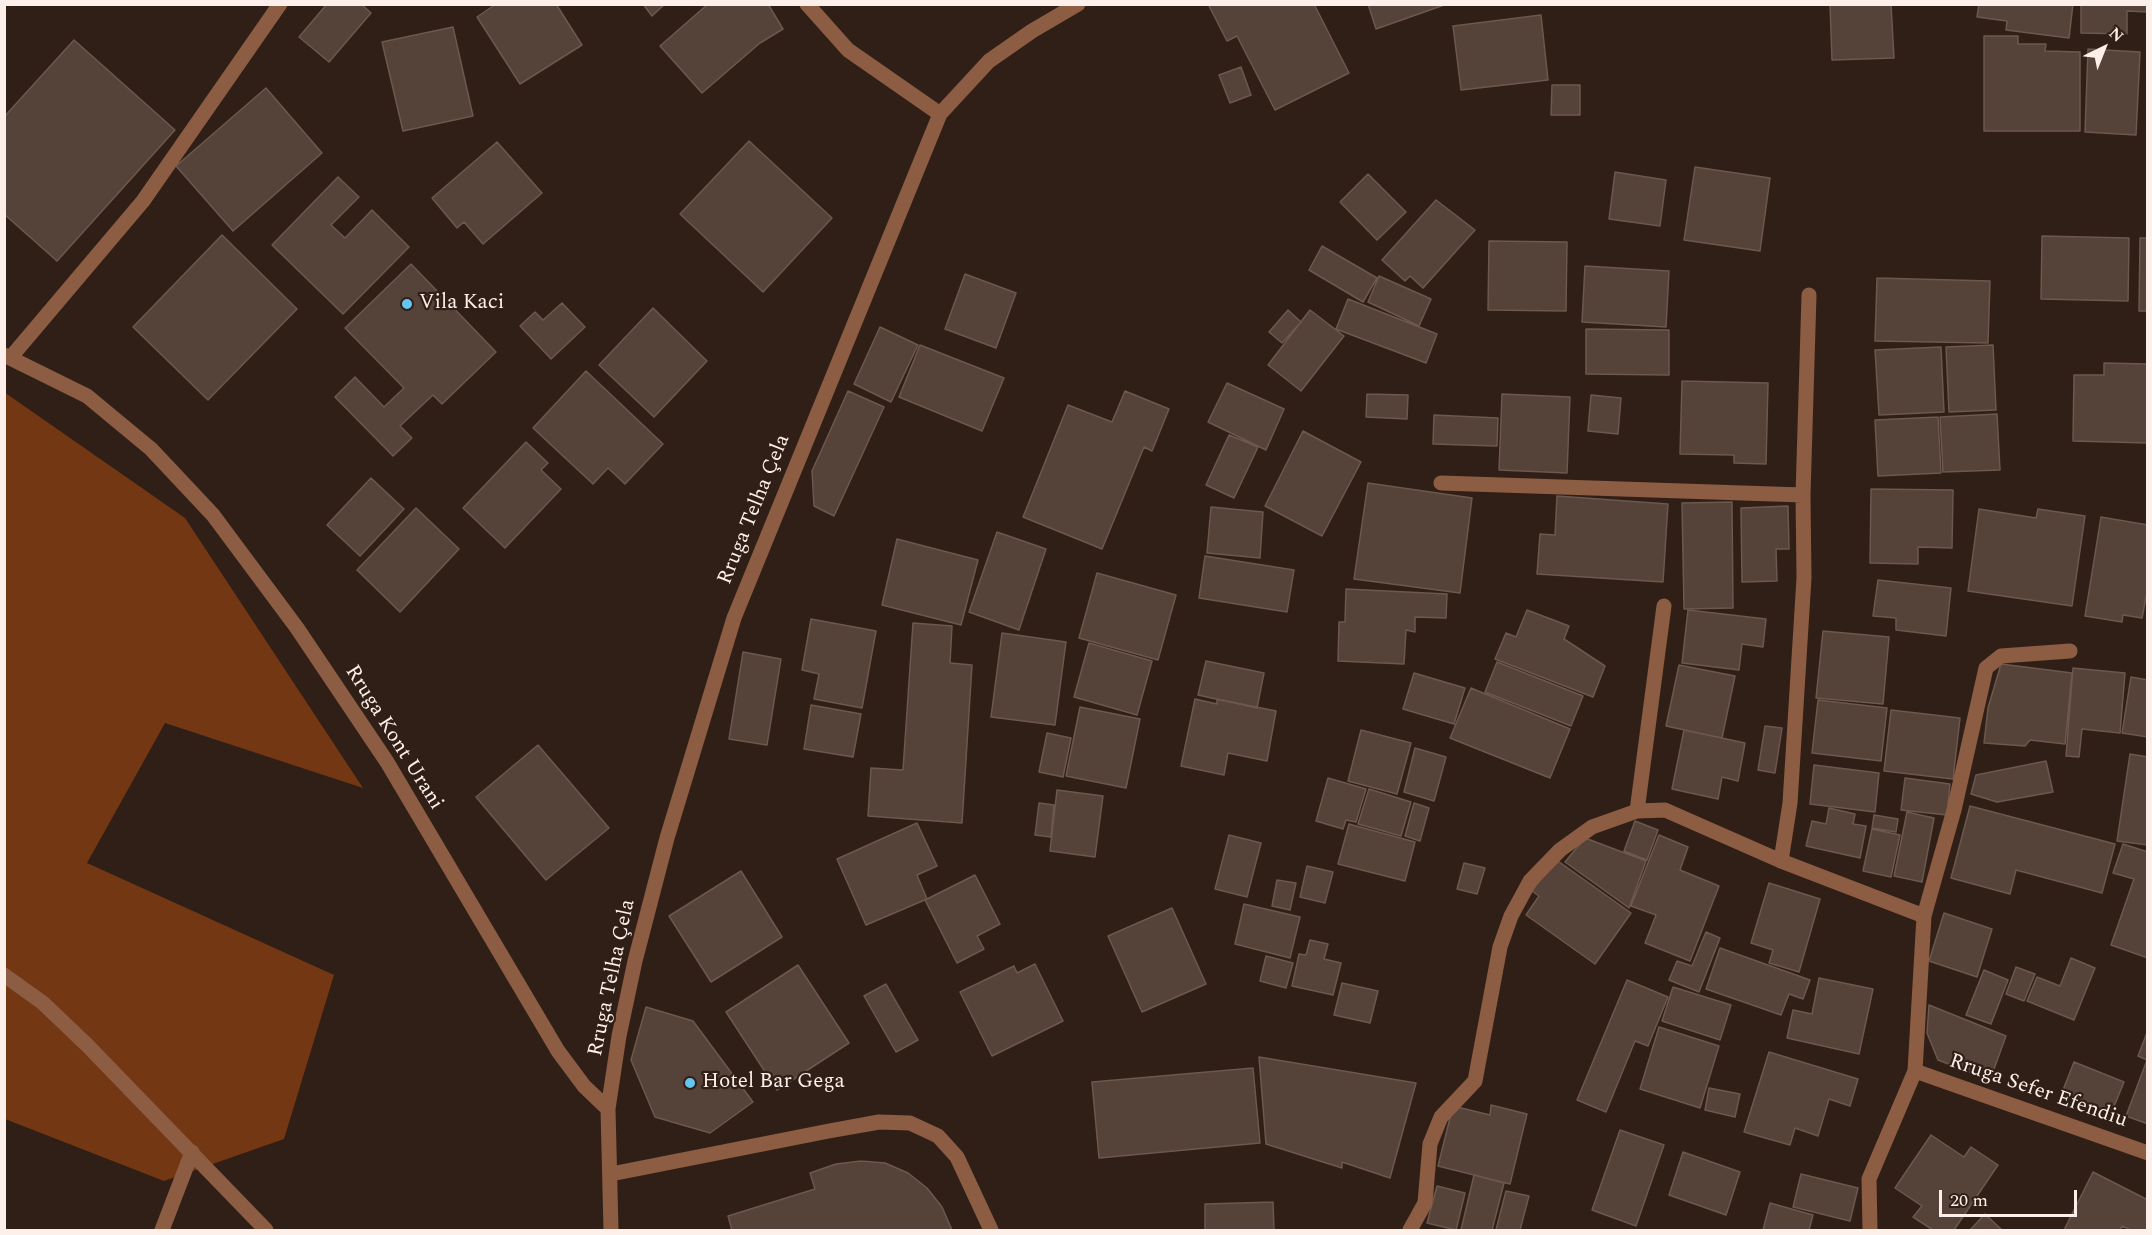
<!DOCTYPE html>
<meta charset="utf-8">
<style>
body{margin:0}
#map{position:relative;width:2152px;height:1235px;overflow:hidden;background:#301f17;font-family:Spectral,serif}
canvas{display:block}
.frame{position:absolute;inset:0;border:6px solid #fdf0ea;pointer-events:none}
.north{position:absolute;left:2074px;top:18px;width:60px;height:60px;-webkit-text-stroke:4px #301f17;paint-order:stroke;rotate:43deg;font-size:16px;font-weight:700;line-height:24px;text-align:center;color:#fdf0ea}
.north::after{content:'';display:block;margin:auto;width:21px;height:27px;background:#fdf0ea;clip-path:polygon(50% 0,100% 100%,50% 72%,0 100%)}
.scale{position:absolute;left:1939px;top:1190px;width:138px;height:27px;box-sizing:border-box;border:3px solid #fdf0ea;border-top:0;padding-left:8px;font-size:18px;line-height:21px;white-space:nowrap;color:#fdf0ea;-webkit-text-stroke:4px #301f17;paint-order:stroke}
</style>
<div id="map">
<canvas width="2152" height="1235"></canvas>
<div class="frame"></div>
<div class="north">N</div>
<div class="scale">20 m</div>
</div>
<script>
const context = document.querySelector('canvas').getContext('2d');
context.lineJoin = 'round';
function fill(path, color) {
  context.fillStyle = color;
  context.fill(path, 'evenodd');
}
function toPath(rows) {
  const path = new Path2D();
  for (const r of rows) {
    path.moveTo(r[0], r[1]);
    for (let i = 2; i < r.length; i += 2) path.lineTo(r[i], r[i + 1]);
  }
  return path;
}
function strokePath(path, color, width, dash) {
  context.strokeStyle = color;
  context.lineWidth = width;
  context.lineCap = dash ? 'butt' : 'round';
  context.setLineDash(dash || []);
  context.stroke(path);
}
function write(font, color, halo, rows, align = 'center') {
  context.font = font + ' Spectral,serif';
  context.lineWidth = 4.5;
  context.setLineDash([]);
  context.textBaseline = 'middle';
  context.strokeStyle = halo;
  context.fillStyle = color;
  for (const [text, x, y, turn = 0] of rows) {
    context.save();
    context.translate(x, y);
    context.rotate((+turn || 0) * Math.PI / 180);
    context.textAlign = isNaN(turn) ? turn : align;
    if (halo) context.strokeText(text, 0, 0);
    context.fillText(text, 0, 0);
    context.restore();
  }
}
fill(toPath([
 [4,392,185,518,363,788,165,723,87,863,334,975,284,1139,164,1181,5,1119]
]), '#733713');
const building = toPath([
 [327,4,361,4,371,13,329,62,299,37,327,4],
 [496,4,556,4,582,45,520,84,477,17,496,4],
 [643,4,665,4,652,16,643,4],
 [708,4,768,4,783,29,760,43,702,93,660,46,708,4],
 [1208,4,1314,4,1349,73,1275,110,1237,36,1227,41,1208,4],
 [1368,4,1447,4,1376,29,1368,4],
 [1830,4,1891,4,1894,58,1832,60,1830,4],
 [1979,4,2073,4,2069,38,2006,30,2007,21,1977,17,1979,4],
 [2081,4,2148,4,2148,12,2127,11,2127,34,2081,33,2081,4],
 [1541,15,1548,80,1461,90,1453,26,1541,15],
 [453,27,473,116,403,131,382,42,453,27],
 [1984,36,2018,36,2018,44,2046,44,2045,51,2080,52,2080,131,1984,131,1984,36],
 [74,40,175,130,57,261,4,214,4,117,74,40],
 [2088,49,2140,52,2136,135,2085,132,2088,49],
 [1241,67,1251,95,1230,103,1219,75,1241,67],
 [1552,85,1580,85,1580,115,1551,115,1552,85],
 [266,88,322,153,233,231,176,166,266,88],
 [749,141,832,218,763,292,680,214,749,141],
 [497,142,542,193,483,244,464,222,457,228,432,198,497,142],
 [1695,167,1770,178,1760,251,1684,240,1695,167],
 [1615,172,1666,180,1660,226,1609,219,1615,172],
 [1368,174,1406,212,1377,240,1340,202,1368,174],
 [338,177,359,197,331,225,345,238,372,210,409,247,343,314,272,245,338,177],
 [1436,200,1475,230,1423,288,1410,276,1405,281,1382,260,1436,200],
 [222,235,297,309,208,400,133,327,222,235],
 [2042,236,2129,238,2128,301,2041,299,2042,236],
 [2140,238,2148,238,2148,311,2139,311,2140,238],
 [1489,241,1567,242,1566,311,1488,310,1489,241],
 [1322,246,1377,278,1363,302,1309,270,1322,246],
 [411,264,496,352,442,404,433,395,400,426,412,438,393,456,335,397,355,377,384,407,404,388,345,328,411,264],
 [1585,266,1669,271,1666,327,1582,322,1585,266],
 [965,274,1016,293,996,348,945,329,965,274],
 [1379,276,1431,299,1419,326,1368,302,1379,276],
 [1877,278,1990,281,1988,343,1875,341,1877,278],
 [1348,299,1437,334,1426,363,1336,329,1348,299],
 [562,303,585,327,551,359,520,326,535,312,543,320,562,303],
 [653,308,707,361,654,417,599,365,653,308],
 [1288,310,1301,322,1282,343,1269,332,1288,310],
 [1310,310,1344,336,1301,391,1268,365,1310,310],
 [880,327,918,345,891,402,854,384,880,327],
 [1586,329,1669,330,1669,375,1586,374,1586,329],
 [920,345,1004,378,982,431,899,397,920,345],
 [1993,345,1996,410,1949,412,1946,347,1993,345],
 [1941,347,1944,412,1879,415,1875,350,1941,347],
 [2104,363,2148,364,2148,443,2073,441,2074,375,2104,375,2104,363],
 [586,371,663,444,625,484,608,468,593,484,533,428,586,371],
 [1682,381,1768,383,1766,464,1734,463,1734,455,1680,454,1682,381],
 [1227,383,1284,409,1266,450,1208,422,1227,383],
 [848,391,884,407,834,516,814,506,812,471,848,391],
 [1125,391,1169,409,1152,451,1144,447,1102,549,1023,517,1068,405,1112,422,1125,391],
 [1367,394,1408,395,1407,419,1366,417,1367,394],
 [1502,394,1570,397,1567,473,1499,470,1502,394],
 [1591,395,1621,398,1618,434,1588,431,1591,395],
 [1997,414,2000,470,1943,472,1940,417,1997,414],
 [1434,415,1498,418,1497,446,1433,444,1434,415],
 [1938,417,1941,473,1878,476,1875,420,1938,417],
 [1303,431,1361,462,1322,536,1265,506,1303,431],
 [1229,435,1258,447,1234,498,1206,485,1229,435],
 [526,442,548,463,541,470,561,489,505,548,463,508,526,442],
 [371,478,404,509,360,556,327,525,371,478],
 [1368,483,1472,498,1460,593,1354,579,1368,483],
 [1871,489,1953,490,1952,548,1918,547,1918,564,1870,563,1871,489],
 [1557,496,1668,504,1663,582,1537,574,1540,534,1555,535,1557,496],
 [1732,502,1733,608,1684,609,1682,503,1732,502],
 [1788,506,1789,549,1776,549,1777,581,1742,582,1741,508,1788,506],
 [1211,507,1263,512,1260,558,1207,553,1211,507],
 [416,508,459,549,400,612,357,570,416,508],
 [1979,509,2036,518,2038,509,2085,516,2072,606,1968,591,1979,509],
 [2101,517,2148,525,2148,587,2142,618,2123,615,2122,622,2085,616,2101,517],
 [997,532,1046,549,1019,630,969,612,997,532],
 [897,539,978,560,961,625,882,605,897,539],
 [1205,556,1294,570,1287,612,1199,598,1205,556],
 [1097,573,1176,595,1158,660,1079,638,1097,573],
 [1878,580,1951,588,1946,636,1896,630,1896,618,1873,616,1878,580],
 [1346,589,1447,594,1446,618,1415,617,1415,632,1406,630,1404,664,1338,661,1339,622,1345,622,1346,589],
 [1527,610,1569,626,1564,639,1605,666,1593,697,1495,659,1506,633,1516,637,1527,610],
 [1688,610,1766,619,1763,647,1742,644,1739,670,1682,663,1688,610],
 [811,619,876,631,862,708,814,699,819,674,802,670,811,619],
 [913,623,952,626,950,663,972,665,962,823,868,816,871,768,903,770,913,623],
 [1823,631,1889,637,1883,704,1816,698,1823,631],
 [1002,633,1066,642,1055,725,991,717,1002,633],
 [1089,643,1152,661,1137,715,1074,697,1089,643],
 [743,652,781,659,767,745,729,739,743,652],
 [1206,661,1264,673,1257,708,1198,695,1206,661],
 [1497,662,1583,696,1571,726,1485,692,1497,662],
 [2001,664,2072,673,2065,744,2030,740,2025,746,1984,743,1988,708,2001,664],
 [1679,665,1735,676,1722,738,1666,726,1679,665],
 [2073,668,2125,673,2120,733,2082,729,2079,757,2066,756,2073,668],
 [1414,673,1465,688,1454,724,1403,709,1414,673],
 [2131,677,2148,680,2148,737,2122,733,2131,677],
 [1471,688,1570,729,1550,778,1450,738,1471,688],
 [1195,699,1217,704,1217,699,1276,711,1267,761,1228,753,1224,775,1181,766,1195,699],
 [1818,700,1887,708,1881,761,1812,753,1818,700],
 [811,705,861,714,853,757,804,749,811,705],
 [1080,707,1140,719,1126,788,1066,776,1080,707],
 [1891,710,1960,718,1953,779,1884,771,1891,710],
 [1765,726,1782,728,1775,773,1758,770,1765,726],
 [1361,730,1411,743,1397,794,1348,781,1361,730],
 [1684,730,1745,743,1738,781,1722,777,1718,799,1672,789,1684,730],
 [1047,733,1071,738,1063,777,1039,772,1047,733],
 [538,745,609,828,546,880,476,797,538,745],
 [1415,748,1446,757,1434,801,1404,792,1415,748],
 [2130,754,2148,757,2148,845,2117,841,2130,754],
 [2046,761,2053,792,1997,802,1971,794,1976,775,2046,761],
 [1814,765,1879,773,1875,812,1810,804,1814,765],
 [1328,778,1366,789,1356,822,1346,820,1343,829,1316,821,1328,778],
 [1905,778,1950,784,1947,815,1901,810,1905,778],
 [1369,789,1411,802,1401,836,1358,824,1369,789],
 [1057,790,1103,796,1095,857,1050,851,1057,790],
 [1039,803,1054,805,1051,837,1035,835,1039,803],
 [1414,803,1429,808,1420,841,1405,836,1414,803],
 [1970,806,2115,844,2102,893,2016,870,2010,894,1951,878,1970,806],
 [1829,808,1855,814,1853,824,1866,826,1860,858,1806,846,1812,821,1826,824,1829,808],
 [1907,812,1934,818,1922,882,1894,876,1907,812],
 [1874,815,1898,819,1896,832,1872,828,1874,815],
 [1635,821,1658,830,1647,860,1624,851,1635,821],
 [917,823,937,866,917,875,927,899,866,925,837,859,917,823],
 [1349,824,1415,842,1405,881,1338,864,1349,824],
 [1872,829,1900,835,1891,877,1863,871,1872,829],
 [1229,835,1261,843,1247,897,1215,889,1229,835],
 [1659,835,1688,847,1680,870,1719,886,1690,961,1645,943,1656,915,1631,906,1659,835],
 [1585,838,1646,861,1629,908,1565,862,1585,838],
 [2123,844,2148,852,2148,958,2111,945,2134,879,2113,873,2123,844],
 [1555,859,1631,913,1595,964,1526,915,1539,896,1532,891,1555,859],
 [1464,863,1485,868,1477,894,1457,889,1464,863],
 [1307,866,1333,872,1325,903,1300,897,1307,866],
 [741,871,782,937,711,982,669,916,741,871],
 [975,875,1000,924,977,936,984,949,957,963,925,900,975,875],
 [1277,880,1296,883,1290,910,1272,906,1277,880],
 [1769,883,1820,899,1799,972,1769,963,1773,950,1751,943,1769,883],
 [1244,904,1300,917,1290,958,1235,944,1244,904],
 [1172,908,1206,984,1142,1012,1108,936,1172,908],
 [1944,913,1992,929,1977,977,1929,961,1944,913],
 [1706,932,1720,938,1699,992,1669,980,1677,961,1692,966,1706,932],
 [1310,940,1328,944,1324,959,1341,963,1333,995,1292,986,1299,954,1306,955,1310,940],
 [1720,948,1810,980,1803,999,1789,994,1781,1015,1706,989,1720,948],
 [1266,956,1293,963,1286,988,1260,981,1266,956],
 [2071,958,2095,968,2074,1020,2027,1001,2037,977,2060,986,2071,958],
 [1035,964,1063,1021,992,1056,960,992,1014,966,1017,973,1035,964],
 [798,965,849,1043,777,1090,726,1012,798,965],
 [2016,967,2035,974,2024,1001,2006,994,2016,967],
 [1984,970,2008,980,1991,1024,1966,1015,1984,970],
 [1819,978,1873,989,1859,1054,1787,1038,1793,1010,1812,1014,1819,978],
 [1627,980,1668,997,1648,1046,1635,1041,1606,1112,1577,1100,1627,980],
 [1342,983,1378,991,1370,1023,1334,1015,1342,983],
 [886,984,918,1040,896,1052,864,996,886,984],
 [1673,987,1731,1005,1720,1040,1662,1021,1673,987],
 [1929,1005,2006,1036,1990,1080,1938,1060,1927,1033,1929,1005],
 [646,1007,693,1021,753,1102,710,1133,655,1117,631,1060,646,1007],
 [1659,1027,1719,1046,1700,1108,1640,1089,1659,1027],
 [2148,1030,2148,1124,2126,1116,2147,1060,2138,1056,2148,1030],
 [1769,1052,1858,1079,1850,1106,1829,1099,1818,1136,1795,1128,1790,1145,1744,1132,1769,1052],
 [1259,1057,1416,1083,1390,1178,1342,1162,1342,1168,1266,1144,1259,1057],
 [2074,1062,2124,1082,2111,1114,2061,1095,2074,1062],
 [1253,1068,1260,1143,1099,1158,1092,1082,1253,1068],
 [1709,1088,1740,1094,1735,1117,1705,1110,1709,1088],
 [1491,1105,1527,1114,1510,1184,1438,1166,1453,1106,1490,1115,1491,1105],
 [1620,1130,1664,1145,1636,1226,1592,1210,1620,1130],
 [1931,1135,1964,1157,1971,1147,1998,1165,1954,1230,1933,1230,1913,1217,1922,1206,1895,1188,1931,1135],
 [1683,1152,1740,1172,1726,1215,1669,1195,1683,1152],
 [861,1161,885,1163,908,1173,927,1188,942,1207,952,1230,732,1230,728,1216,815,1189,810,1173,836,1164,861,1161],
 [2093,1172,2148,1200,2148,1230,2131,1230,2122,1226,2120,1230,2064,1230,2093,1172],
 [1801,1174,1858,1188,1850,1221,1793,1207,1801,1174],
 [1474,1175,1504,1183,1492,1230,1461,1230,1474,1175],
 [1437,1186,1465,1193,1456,1230,1427,1223,1437,1186],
 [1506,1191,1529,1196,1520,1230,1496,1230,1506,1191],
 [1273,1202,1274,1230,1205,1230,1205,1204,1273,1202],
 [1770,1203,1813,1215,1809,1230,1763,1230,1770,1203],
 [1985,1214,2002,1230,1970,1230,1985,1214]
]);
fill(building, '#554238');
strokePath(building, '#6c584e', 1.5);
strokePath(toPath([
 [807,4,848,50,940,114],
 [4,355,87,396,151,449,213,515,297,628,387,762,558,1051,584,1086,608,1109],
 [11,357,143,201,280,4],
 [1441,483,1803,495],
 [1637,811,1664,606],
 [1781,861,1790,803,1804,578,1803,495,1809,295],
 [4,975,43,1003,88,1046,266,1230],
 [1915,1071,2148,1153],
 [611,1174,829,1131,879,1122,910,1123,938,1136,957,1157,991,1230],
 [162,1230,192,1152],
 [611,1230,608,1109,619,1036,635,961,667,838,734,618,940,114,989,61,1032,31,1078,4],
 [1410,1230,1425,1203,1430,1144,1441,1117,1475,1081,1500,947,1511,916,1530,881,1560,850,1592,827,1637,811,1665,810,1781,861,1924,916],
 [1870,1230,1869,1179,1915,1071,1924,916,1954,810,1986,668,2001,656,2070,651]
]), '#8c5c43', 15);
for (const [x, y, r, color] of [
 [407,304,6,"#64c5ee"],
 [690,1083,6,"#64c5ee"]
]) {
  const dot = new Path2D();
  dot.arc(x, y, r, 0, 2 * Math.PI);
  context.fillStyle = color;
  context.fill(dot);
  strokePath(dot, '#301f17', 2);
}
write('21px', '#fdf0ea', '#301f17', [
 ["Vila Kaci",419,304],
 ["Hotel Bar Gega",702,1083]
], 'left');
write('21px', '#fdf0ea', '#301f17', [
 ["Rruga Telha Çela",755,510,-68],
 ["Rruga Kont Urani",393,738,58],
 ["Rruga Telha Çela",613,978,-78],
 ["Rruga Sefer Efendiu",2038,1092,19]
]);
</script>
